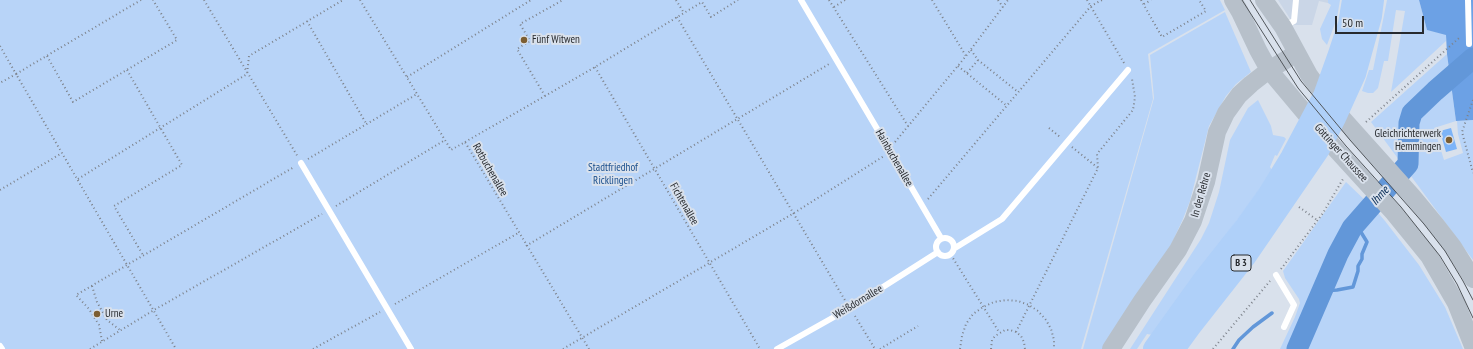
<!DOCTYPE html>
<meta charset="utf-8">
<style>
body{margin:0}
#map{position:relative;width:1473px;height:349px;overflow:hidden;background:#d9e1ec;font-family:"PT Sans Narrow",sans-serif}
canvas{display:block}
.scale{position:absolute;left:1335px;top:16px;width:89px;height:18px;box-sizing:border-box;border:2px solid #272a2e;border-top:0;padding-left:5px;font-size:12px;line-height:14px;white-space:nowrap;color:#272a2e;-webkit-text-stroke:3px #d9e1ec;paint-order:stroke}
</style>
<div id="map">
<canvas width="1473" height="349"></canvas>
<div class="scale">50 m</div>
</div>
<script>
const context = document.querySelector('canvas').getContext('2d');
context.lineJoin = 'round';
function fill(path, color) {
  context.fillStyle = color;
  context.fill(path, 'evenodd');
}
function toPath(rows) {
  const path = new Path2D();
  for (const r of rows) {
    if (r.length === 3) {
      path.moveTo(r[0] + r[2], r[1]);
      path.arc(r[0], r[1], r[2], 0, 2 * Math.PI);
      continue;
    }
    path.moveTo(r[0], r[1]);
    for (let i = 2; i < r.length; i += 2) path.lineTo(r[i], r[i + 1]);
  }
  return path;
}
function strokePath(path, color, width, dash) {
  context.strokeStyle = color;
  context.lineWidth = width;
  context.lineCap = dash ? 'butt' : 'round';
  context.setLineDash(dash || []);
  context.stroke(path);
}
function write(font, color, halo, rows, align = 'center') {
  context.font = font + ' "PT Sans Narrow",sans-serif';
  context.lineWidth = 4;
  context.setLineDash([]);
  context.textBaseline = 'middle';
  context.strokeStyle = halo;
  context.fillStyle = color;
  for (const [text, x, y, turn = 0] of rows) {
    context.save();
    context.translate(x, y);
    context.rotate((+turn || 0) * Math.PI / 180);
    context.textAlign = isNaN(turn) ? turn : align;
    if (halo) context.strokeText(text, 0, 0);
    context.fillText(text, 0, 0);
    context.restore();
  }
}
fill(toPath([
 [1278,0,1328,0,1328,3,1319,1,1312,25,1294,25]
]), '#cad6e7');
fill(toPath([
 [0,0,1220,0,1225,10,1148,54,1153,99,1081,349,0,349],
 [1328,0,1340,0,1337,18,1327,45,1322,39,1320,29,1331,5,1328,3],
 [1387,0,1419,0,1427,30,1446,34,1446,41,1391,92,1405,11,1396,10,1388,61,1384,61,1378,88,1373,93,1368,93,1362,91,1369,70,1373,70],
 [1225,12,1251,72,1236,84,1226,96,1209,126,1190,201,1183,219,1170,247,1103,349,1083,349,1154,98,1150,55],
 [1447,54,1456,121,1434,128,1444,160,1463,153,1458,134,1457,121,1473,120,1473,260,1371,122],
 [1258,100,1271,126,1273,135,1284,137,1286,139,1277,156,1275,155,1270,167,1272,170,1262,186,1153,335,1147,334,1137,349,1130,349,1201,239,1209,223,1219,192,1230,140,1248,108],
 [1346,182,1368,203,1350,227,1336,253,1294,349,1280,349,1295,317,1300,303,1299,299,1285,278,1283,271],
 [1374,208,1385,221,1419,265,1445,307,1463,349,1302,349,1341,255,1355,230]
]), '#b8d4f8');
fill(toPath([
 [1419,0,1473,0,1473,120,1456,121,1447,54,1446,35,1427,30]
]), '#6ca1e5');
strokePath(toPath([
 [1322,291,1337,290,1353,287,1358,271,1358,266,1362,259,1362,254,1367,242,1356,224],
 [1233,349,1239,340,1253,327,1272,313]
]), '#6297d9', 3.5);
strokePath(toPath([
 [1297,349,1338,254,1352,228,1408,164,1409,123,1412,113,1435,91,1473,58]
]), '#6297d9', 21);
fill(toPath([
 [1451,128,1457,149,1446,152,1440,131]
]), '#7db4f8');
strokePath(toPath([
 [141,0,16,74,176,349],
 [204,0,298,157],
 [360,0,451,150,465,142,589,349],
 [676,0,684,13],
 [829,0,908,126],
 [932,0,966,56],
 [998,0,1003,7],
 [1087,0,1124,63],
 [1141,0,1162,37,1206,11,1199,0],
 [1144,4,1151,0],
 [834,7,845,0],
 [677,17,846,302],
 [307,21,367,125],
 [0,46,16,74,0,83],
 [971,50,978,60,1018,92],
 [47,56,73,102,177,40,153,0],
 [958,66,1007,106],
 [595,67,760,349],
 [127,70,182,165,114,206,143,255],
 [967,73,978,60],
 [407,77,531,0],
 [545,96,517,49,530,41,520,24,563,0],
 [1473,100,1462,132,1473,173],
 [1366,122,1459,38],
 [1049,128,1060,137],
 [465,142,595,67,702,2,711,17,738,0],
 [895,142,966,56,1008,0],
 [1072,147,1098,168],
 [308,159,417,94],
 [78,179,247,74,249,56,343,0],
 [0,190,62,153],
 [928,199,1091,6,1102,0],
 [336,206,445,140],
 [1299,207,1317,220],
 [526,246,829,64],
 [951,255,999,332],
 [1281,269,1323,213,1343,179],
 [92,286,97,302,107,320,120,330],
 [395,304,518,233],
 [855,316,875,349],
 [1016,332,1098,168,1097,154,1133,110,1135,97,1132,79],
 [102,341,99,325,89,309,76,295,294,167],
 [90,349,154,310,322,214],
 [313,349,380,312],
 [563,349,794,213,884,156],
 [880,349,918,326],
 [960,349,962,336,966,324,973,314,983,307,994,302,1006,300,1018,301,1029,305,1038,311,1046,320,1051,329,1054,340,1054,349],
 [991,349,992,340,995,336,1005,330,1010,330,1016,332,1021,336,1024,342,1025,349],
 [1213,349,1270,281]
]), '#7d828a', 2, [1, 3]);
strokePath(toPath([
 [801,0,889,149,941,238],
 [1468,0,1469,44],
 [1284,26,1294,21,1296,0],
 [301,163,411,349],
 [945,247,9],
 [955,248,1002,219,1128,70],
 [1276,275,1294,305,1284,327],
 [0,346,2,349],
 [777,349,850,308,938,252]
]), '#fff', 6);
strokePath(toPath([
 [1233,0,1240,12,1258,50,1269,70,1331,144,1394,213,1429,256,1456,303,1473,346],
 [1264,0,1283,27,1309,75,1334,109,1412,196,1436,225,1453,247,1473,279],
 [1111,349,1142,301,1178,250,1193,221,1206,182,1217,132,1226,113,1239,95,1251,84,1269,70,1297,53]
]), '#b7c0ca', 18);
strokePath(toPath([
 [1154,349,1205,278,1246,226,1269,194,1291,158,1324,96,1339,54,1349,24,1353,0],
 [1174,349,1190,327,1245,257,1319,149,1335,118,1355,74,1371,16,1373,0]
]), '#afd0f9', 22);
strokePath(toPath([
 [1242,0,1298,88,1346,146,1401,207,1440,256,1457,284,1473,318],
 [1250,0,1301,81,1350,140,1424,224,1445,251,1463,281,1473,300]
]), '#51565b', 1);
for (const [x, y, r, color] of [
 [524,40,4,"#7c5e32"],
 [1449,140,4,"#7c5e32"],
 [97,314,4,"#7c5e32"]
]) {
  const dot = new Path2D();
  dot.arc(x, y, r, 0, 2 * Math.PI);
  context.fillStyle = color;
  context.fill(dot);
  strokePath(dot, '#d9e1ec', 1.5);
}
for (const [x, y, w] of [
 [1241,263,20]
]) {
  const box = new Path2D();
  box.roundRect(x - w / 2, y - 8, w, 16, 3);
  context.fillStyle = '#d9e1ec';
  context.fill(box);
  strokePath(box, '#272a2e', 1);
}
write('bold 10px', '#272a2e', null, [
 ["B 3",1241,263]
]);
write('11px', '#272a2e', '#d9e1ec', [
 ["Fünf Witwen",532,40],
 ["Gleichrichterwerk",1441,134,"right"],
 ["Hemmingen",1441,147,"right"],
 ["Urne",105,314]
], 'left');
write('11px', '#272a2e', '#d9e1ec', [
 ["Göttinger Chaussee",1341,153,48],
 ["Hainbuchenallee",894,158,60],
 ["Rotbuchenallee",490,170,60],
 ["In der Rehre",1201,195,-74],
 ["Fichtenallee",684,204,60],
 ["Weißdornallee",858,302,-31]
]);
write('11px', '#194e8c', '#d9e1ec', [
 ["Stadtfriedhof",613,168],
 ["Ricklingen",613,181]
]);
write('italic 12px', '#032852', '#d9e1ec', [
 ["Ihme",1380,196,-49]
]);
</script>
